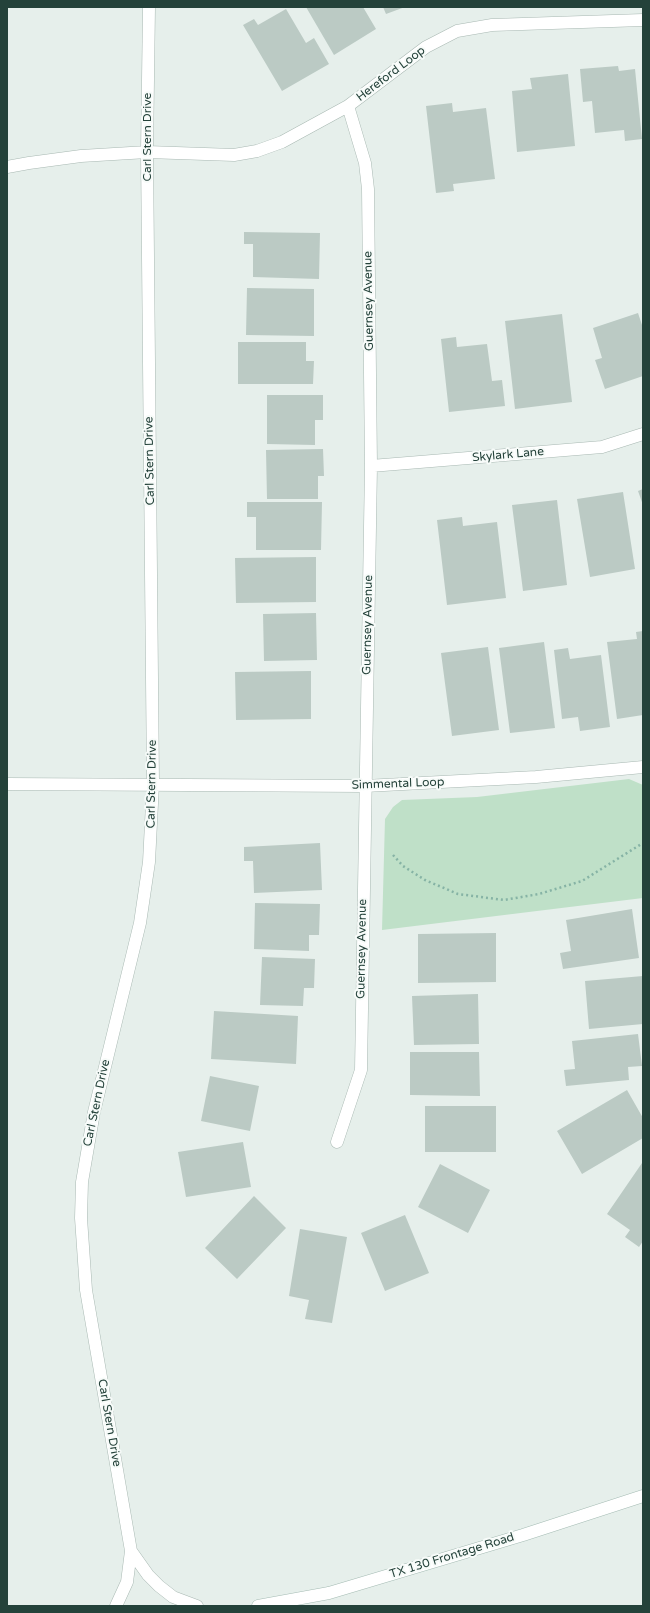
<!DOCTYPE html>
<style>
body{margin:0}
#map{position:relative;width:650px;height:1613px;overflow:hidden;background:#e6efeb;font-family:"Varela Round",sans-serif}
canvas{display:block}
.frame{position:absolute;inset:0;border:8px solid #24423a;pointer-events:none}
</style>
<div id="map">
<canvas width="650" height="1613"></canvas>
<div class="frame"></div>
</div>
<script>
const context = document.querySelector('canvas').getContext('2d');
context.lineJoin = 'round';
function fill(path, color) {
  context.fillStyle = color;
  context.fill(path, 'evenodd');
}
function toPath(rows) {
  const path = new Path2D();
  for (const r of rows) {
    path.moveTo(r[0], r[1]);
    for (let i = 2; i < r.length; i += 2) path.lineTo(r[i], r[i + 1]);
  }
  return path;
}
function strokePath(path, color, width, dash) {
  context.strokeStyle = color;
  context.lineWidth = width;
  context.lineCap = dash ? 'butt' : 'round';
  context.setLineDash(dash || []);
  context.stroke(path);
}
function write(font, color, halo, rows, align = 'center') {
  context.font = font + ' "Varela Round",sans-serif';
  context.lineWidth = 4;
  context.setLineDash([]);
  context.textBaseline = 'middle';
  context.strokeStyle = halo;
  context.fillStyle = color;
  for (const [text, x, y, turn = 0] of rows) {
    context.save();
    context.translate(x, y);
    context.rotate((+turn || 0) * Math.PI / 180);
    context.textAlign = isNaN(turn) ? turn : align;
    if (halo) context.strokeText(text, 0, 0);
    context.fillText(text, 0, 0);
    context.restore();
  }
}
fill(toPath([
 [629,779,643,785,643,898,382,930,385,819,393,807,402,800,477,797]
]), '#bfe0c8');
fill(toPath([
 [306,7,363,7,376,29,334,55],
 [383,7,405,7,386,14],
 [286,9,306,43,314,38,329,64,282,91,243,25,254,19,258,25],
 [618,66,619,71,635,69,642,139,625,141,624,130,595,133,592,101,583,102,580,69],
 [568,74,575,146,517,152,512,91,532,89,530,78],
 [452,103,453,112,486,108,495,179,453,184,454,191,436,193,426,106],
 [244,232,320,233,319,279,253,277,253,244,244,244],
 [247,288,314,289,314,336,246,335],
 [638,313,643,328,643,376,605,389,595,360,602,358,593,328],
 [562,314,572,402,515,409,505,321],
 [456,337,457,347,487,344,492,381,502,380,505,406,449,412,441,339],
 [238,342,306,342,306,361,314,361,313,384,238,384],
 [267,395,323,395,323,420,315,420,315,445,267,444],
 [323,449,324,476,318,476,318,499,267,499,266,450],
 [643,489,643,505,638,491],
 [623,492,635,569,590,577,577,499],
 [557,500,567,585,523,591,512,505],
 [247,502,322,502,321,550,256,550,256,517,247,517],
 [462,517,463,526,497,522,506,598,447,605,437,520],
 [316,557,316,602,236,603,235,558],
 [316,613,317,660,264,661,263,614],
 [643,631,643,715,617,719,607,642,637,639,636,632],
 [544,642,555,728,510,733,499,648],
 [488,647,499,730,452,736,441,653],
 [568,648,570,659,601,655,610,727,580,731,578,717,562,719,554,650],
 [311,671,311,719,236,720,235,672],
 [320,843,322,890,254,893,253,861,244,861,244,847],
 [255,903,320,904,319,935,309,935,309,951,254,949],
 [632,909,639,958,563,969,560,953,571,951,566,920],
 [496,933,496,982,418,983,418,934],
 [262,957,315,959,314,988,304,988,303,1006,260,1005],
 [643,976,643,1024,589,1029,585,981],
 [478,994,479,1044,414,1045,412,996],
 [214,1011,298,1016,296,1064,211,1059],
 [638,1034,642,1066,628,1067,629,1080,566,1086,564,1070,575,1069,572,1041],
 [410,1052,479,1052,480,1096,410,1095],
 [210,1076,259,1086,250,1131,201,1121],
 [627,1090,643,1118,643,1138,582,1174,557,1131],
 [425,1106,496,1106,496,1152,425,1152],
 [243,1142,251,1187,186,1197,178,1152],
 [642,1163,643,1241,639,1247,625,1237,630,1230,607,1214],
 [440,1164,490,1190,468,1233,418,1207],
 [254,1196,286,1228,237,1279,205,1248],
 [405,1215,429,1273,385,1291,361,1233],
 [300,1229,347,1237,332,1323,305,1319,309,1300,289,1296]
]), '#bbcac4');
const street = toPath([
 [7,167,29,163,81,156,147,152,234,155,257,151,282,142,348,106,426,47,457,31,492,25,643,20],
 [371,466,602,447,643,434],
 [7,784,365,786,536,777,643,767],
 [337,1142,361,1070,371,466,368,189,365,163,348,106],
 [131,1551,148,1575,159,1586,173,1597,197,1606],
 [116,1606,127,1582,131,1551,86,1290,81,1218,82,1182,94,1112,140,923,149,862,153,784,147,152,149,7]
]);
const secondary = toPath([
 [258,1606,329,1593,523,1535,643,1496]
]);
strokePath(street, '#a8b8b2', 13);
strokePath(secondary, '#a4bbb3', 13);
strokePath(toPath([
 [393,855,403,866,425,880,458,894,504,900,539,894,582,881,643,843]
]), '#86b3a5', 2.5, [2, 3]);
strokePath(street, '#fff', 12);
strokePath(secondary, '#fff', 12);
write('12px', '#24423a', '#f7fbf9', [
 ["Hereford Loop",391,74,-37],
 ["Carl Stern Drive",148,137,-90],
 ["Guernsey Avenue",369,301,-91],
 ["Skylark Lane",508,455,-5],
 ["Carl Stern Drive",150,461,-91],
 ["Guernsey Avenue",368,625,-89],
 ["Carl Stern Drive",152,784,-89],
 ["Simmental Loop",398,784,-2],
 ["Guernsey Avenue",362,949,-89],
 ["Carl Stern Drive",97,1103,-78],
 ["Carl Stern Drive",109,1423,80],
 ["TX 130 Frontage Road",452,1556,-17]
]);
</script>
